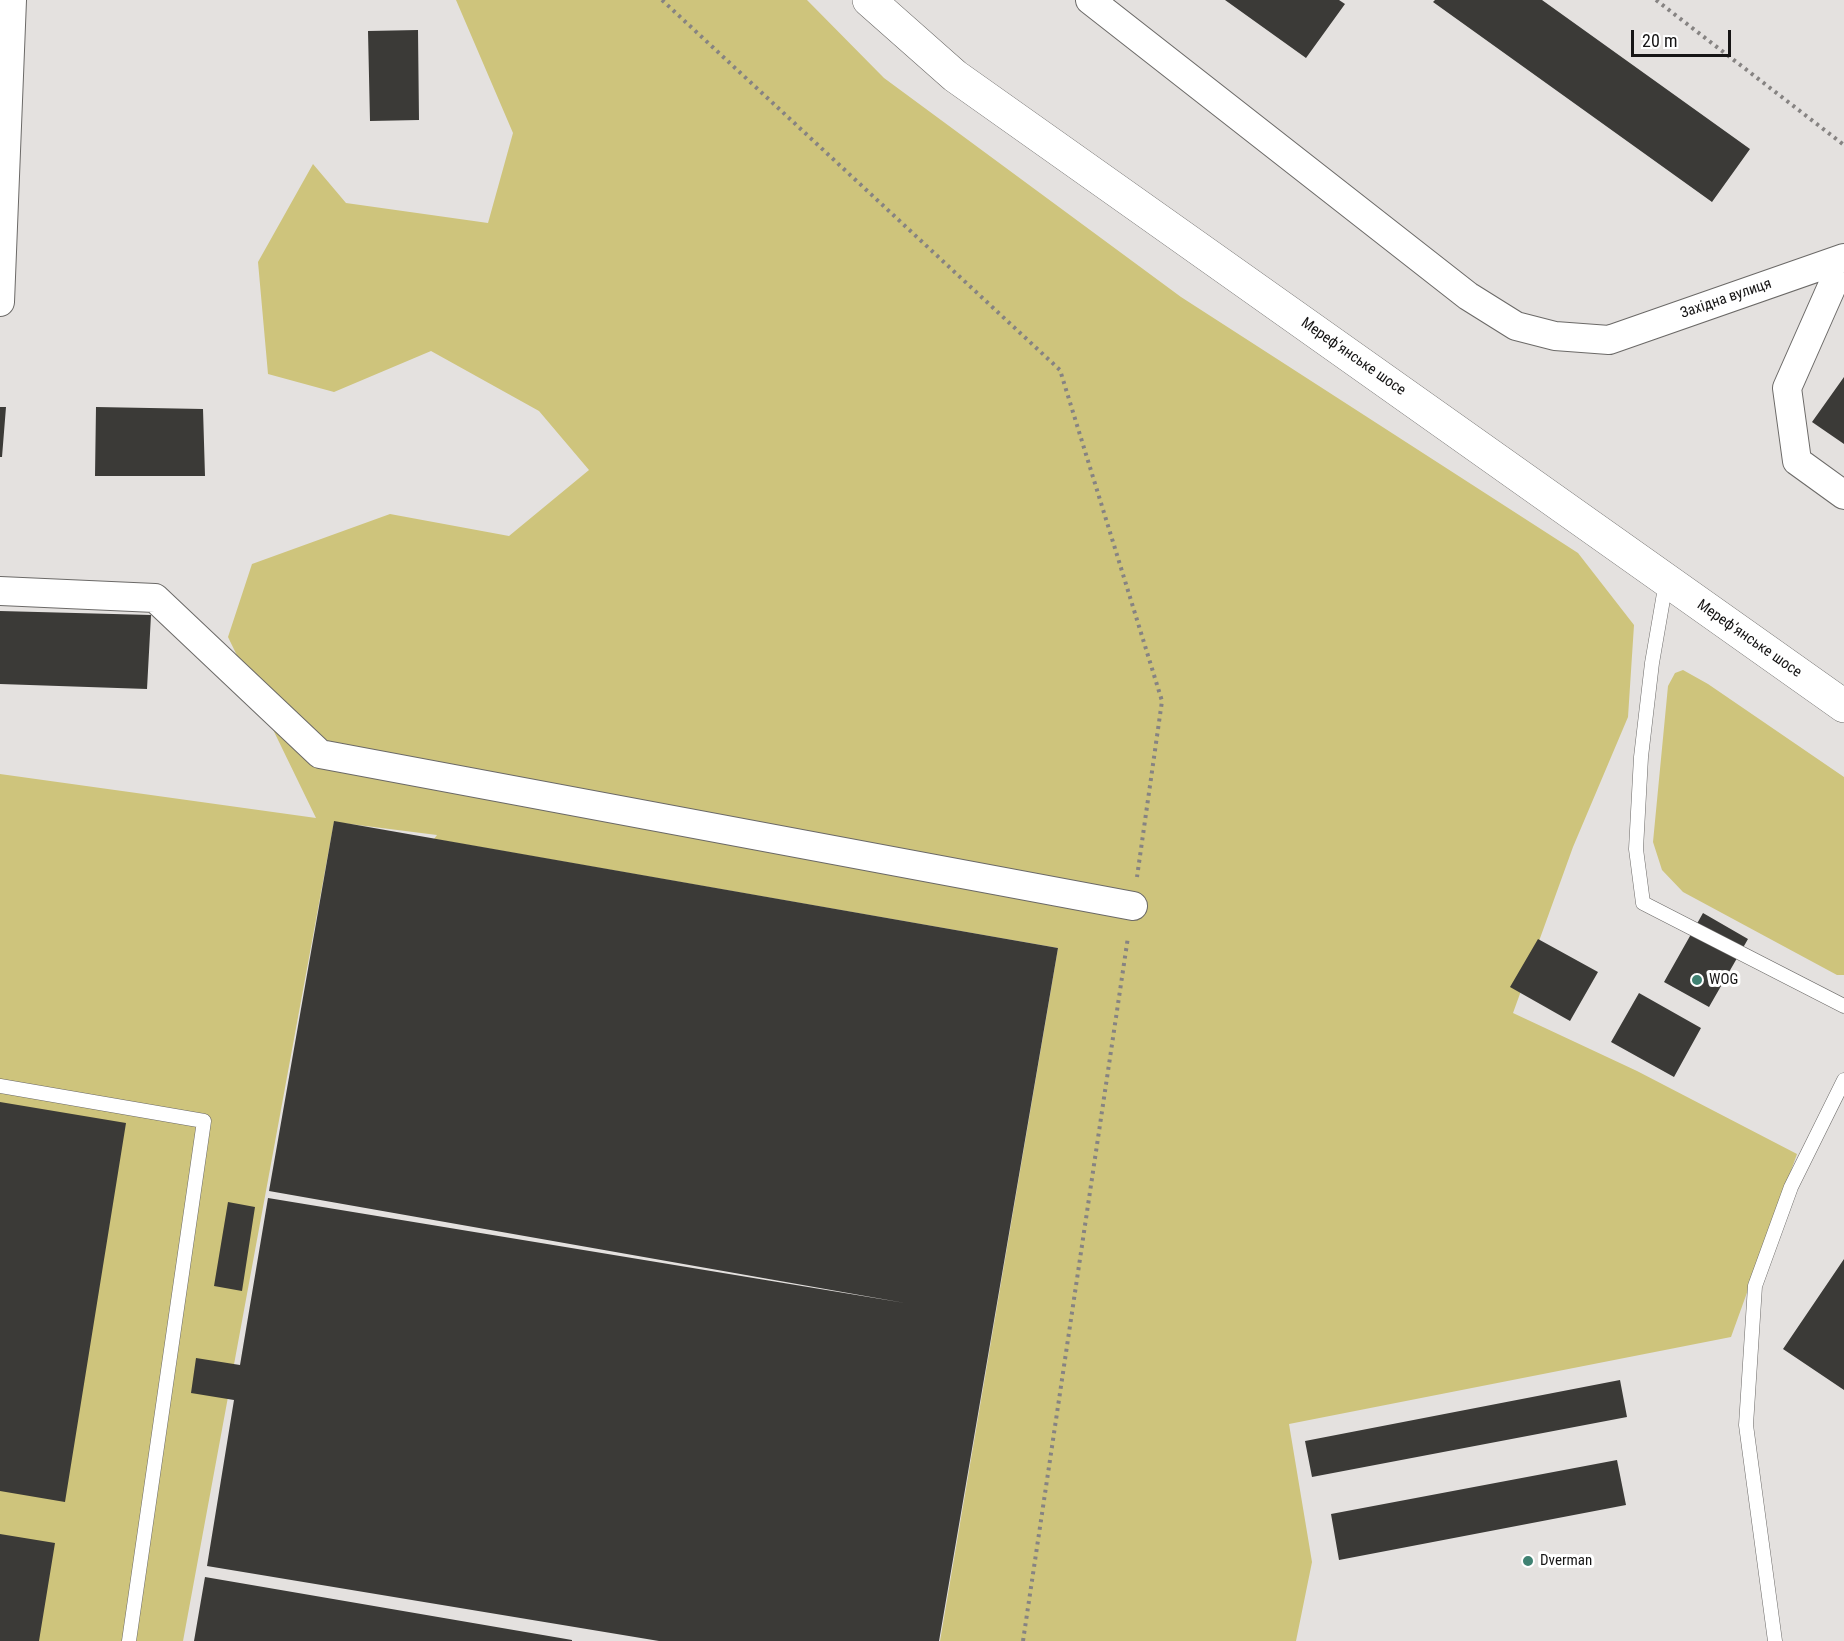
<!DOCTYPE html>
<meta charset="utf-8">
<style>
body{margin:0}
#map{position:relative;width:1844px;height:1641px;overflow:hidden;background:#e4e1df;font-family:"Roboto Condensed",sans-serif}
canvas{display:block}
.scale{position:absolute;left:1631px;top:30px;width:100px;height:27px;box-sizing:border-box;border:3px solid #161515;border-top:0;padding-left:8px;font-size:18px;line-height:21px;white-space:nowrap;color:#161515;-webkit-text-stroke:4px #fff;paint-order:stroke}
</style>
<div id="map">
<canvas width="1844" height="1641"></canvas>
<div class="scale">20 m</div>
</div>
<script>
const context = document.querySelector('canvas').getContext('2d');
context.lineJoin = 'round';
function fill(path, color) {
  context.fillStyle = color;
  context.fill(path, 'evenodd');
}
function toPath(rows) {
  const path = new Path2D();
  for (const r of rows) {
    path.moveTo(r[0], r[1]);
    for (let i = 2; i < r.length; i += 2) path.lineTo(r[i], r[i + 1]);
  }
  return path;
}
function strokePath(path, color, width, dash) {
  context.strokeStyle = color;
  context.lineWidth = width;
  context.lineCap = dash ? 'butt' : 'round';
  context.setLineDash(dash || []);
  context.stroke(path);
}
function write(font, color, halo, rows, align = 'center') {
  context.font = font + ' "Roboto Condensed",sans-serif';
  context.lineWidth = 6;
  context.setLineDash([]);
  context.textBaseline = 'middle';
  context.strokeStyle = halo;
  context.fillStyle = color;
  for (const [text, x, y, turn = 0] of rows) {
    context.save();
    context.translate(x, y);
    context.rotate((+turn || 0) * Math.PI / 180);
    context.textAlign = isNaN(turn) ? turn : align;
    if (halo) context.strokeText(text, 0, 0);
    context.fillText(text, 0, 0);
    context.restore();
  }
}
fill(toPath([
 [456,0,807,0,884,78,1181,297,1578,553,1634,625,1628,717,1573,847,1513,1013,1637,1071,1797,1154,1731,1337,1289,1424,1312,1562,1296,1641,940,1641,1058,948,434,839,437,835,334,822,183,1641,0,1641,0,774,316,818,228,637,252,564,390,514,509,536,589,470,539,411,431,351,334,392,268,374,258,262,313,164,346,203,488,223,513,133],
 [1683,670,1708,684,1844,777,1844,975,1837,975,1683,892,1662,870,1653,842,1668,686,1675,673]
]), '#cec47c');
fill(toPath([
 [1225,0,1339,0,1345,4,1306,58],
 [1435,0,1542,0,1750,149,1712,202,1433,2],
 [418,30,419,120,370,121,368,31],
 [1844,377,1844,444,1812,422],
 [0,407,6,407,2,457,0,457],
 [96,407,203,409,205,476,95,476],
 [0,611,151,615,147,689,0,684],
 [334,821,1058,948,939,1641,659,1641,207,1566,234,1400,191,1393,196,1358,240,1365,268,1198,905,1303,269,1191],
 [1703,913,1748,939,1709,1007,1664,982],
 [1538,939,1598,972,1570,1021,1510,987],
 [1639,993,1701,1028,1674,1077,1611,1042],
 [0,1102,126,1123,65,1502,0,1491],
 [228,1202,255,1207,242,1291,214,1286],
 [1844,1259,1844,1390,1783,1349],
 [1620,1380,1627,1417,1312,1477,1305,1441],
 [1617,1460,1626,1505,1339,1560,1331,1514],
 [0,1534,55,1543,39,1641,0,1641],
 [205,1577,572,1640,572,1641,194,1641]
]), '#3b3a37');
const service = toPath([
 [1666,582,1652,663,1641,757,1636,849,1643,903,1844,1006],
 [0,1086,204,1121,129,1641],
 [1775,1641,1746,1425,1755,1286,1791,1187,1844,1080]
]);
const minor = toPath([
 [1090,0,1468,296,1516,326,1555,336,1609,340,1844,258],
 [1844,259,1787,388,1797,461,1844,495],
 [0,302,12,0],
 [0,591,155,598,320,754,1133,906]
]);
const trunk = toPath([
 [869,0,955,76,1844,706]
]);
strokePath(service, '#6b6967', 15);
strokePath(minor, '#6b6967', 30);
strokePath(trunk, '#6b6967', 34);
strokePath(toPath([
 [662,0,1060,370,1162,701,1137,877],
 [1656,0,1844,145],
 [1023,1641,1128,937]
]), '#868382', 4, [3, 4.5]);
strokePath(service, '#fff', 14);
strokePath(minor, '#fff', 28);
strokePath(trunk, '#fff', 33);
for (const [x, y, r, color] of [
 [1697,980,6,"#3f8172"],
 [1528,1561,6,"#3f8172"]
]) {
  const dot = new Path2D();
  dot.arc(x, y, r, 0, 2 * Math.PI);
  context.fillStyle = color;
  context.fill(dot);
  strokePath(dot, '#fff', 2);
}
write('15px', '#161515', '#fff', [
 ["Західна вулиця",1726,299,-19],
 ["Мереф’янське шосе",1353,357,35],
 ["Мереф’янське шосе",1749,639,35]
]);
write('15px', '#161515', '#fff', [
 ["WOG",1709,980],
 ["Dverman",1540,1561]
], 'left');
</script>
